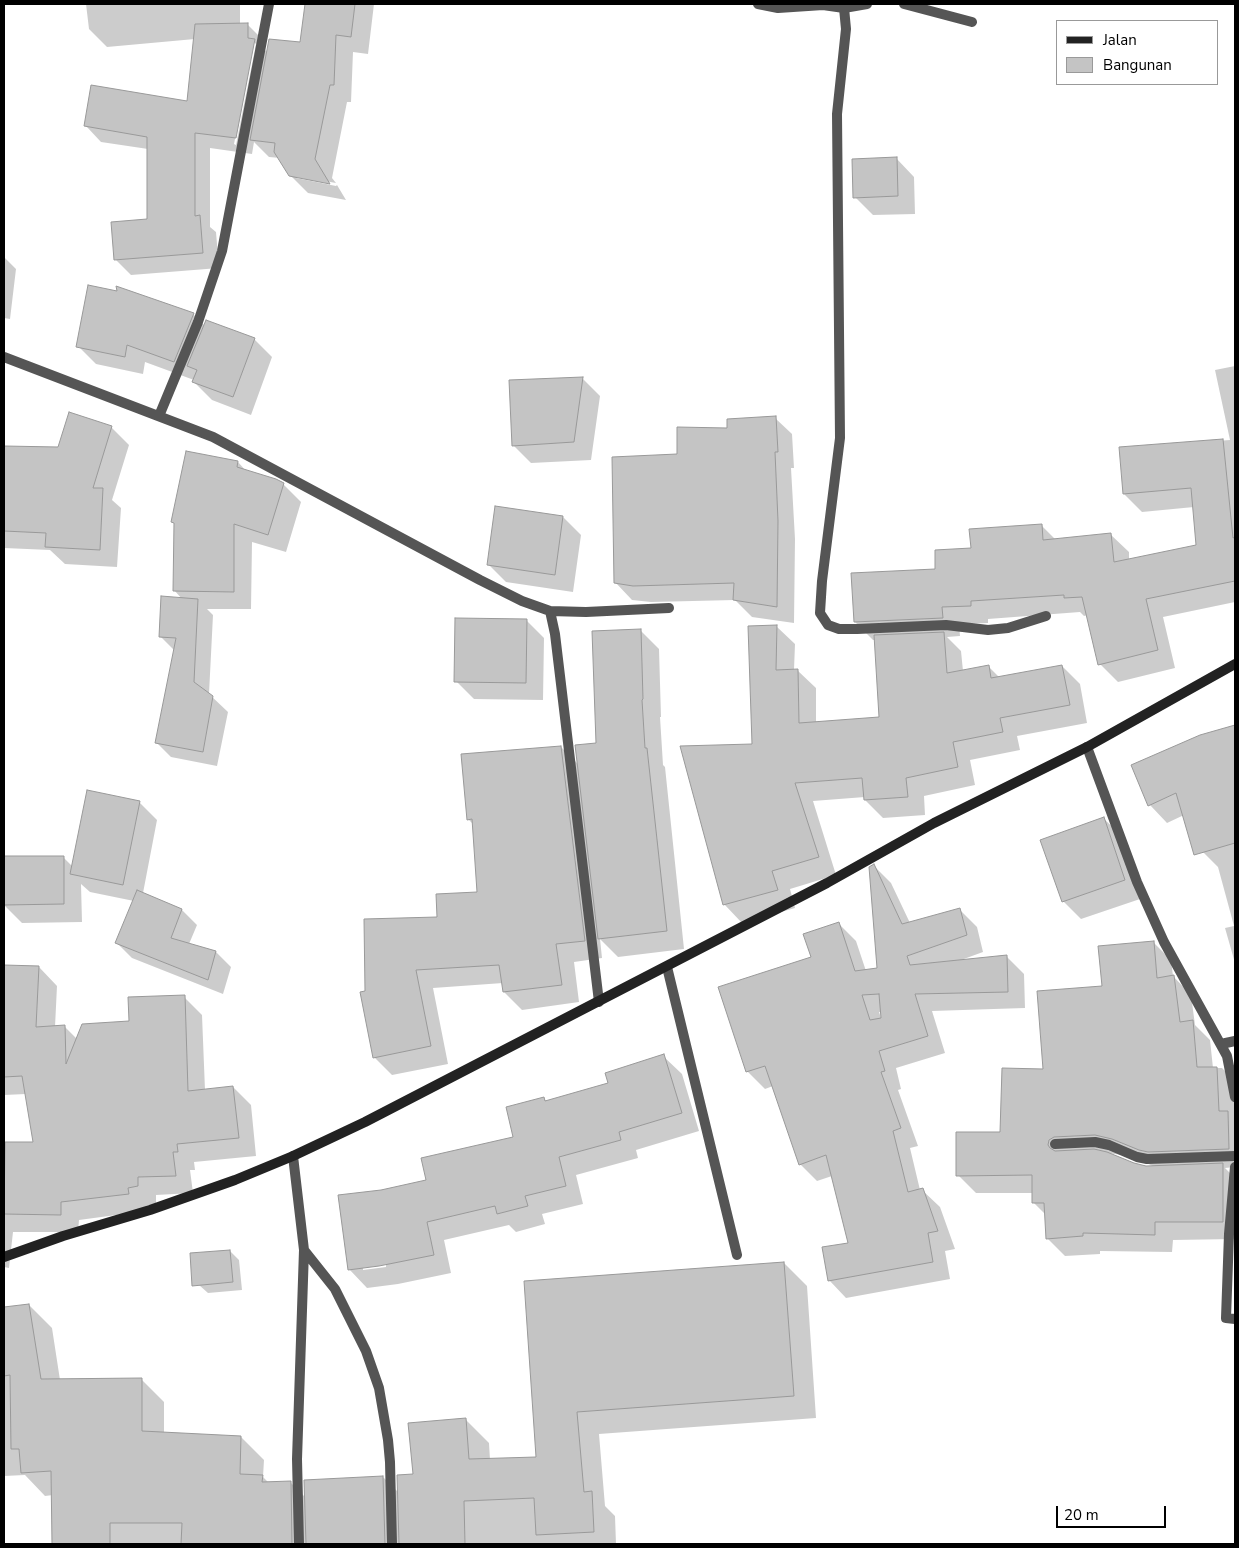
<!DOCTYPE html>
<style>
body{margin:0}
#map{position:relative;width:1239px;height:1548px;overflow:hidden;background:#fff;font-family:"Nunito Sans",sans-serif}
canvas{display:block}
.frame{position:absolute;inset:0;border:5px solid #000;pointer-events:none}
.legend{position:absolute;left:1056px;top:20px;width:162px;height:65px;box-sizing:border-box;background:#fff;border:1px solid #999;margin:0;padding:6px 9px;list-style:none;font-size:15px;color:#000}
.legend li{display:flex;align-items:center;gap:10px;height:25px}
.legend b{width:25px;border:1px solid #999}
.scale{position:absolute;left:1056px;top:1506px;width:110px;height:22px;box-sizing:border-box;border:2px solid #000;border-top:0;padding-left:6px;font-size:15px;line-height:18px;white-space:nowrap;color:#000;-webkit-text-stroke:4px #fff;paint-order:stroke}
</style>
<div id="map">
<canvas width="1239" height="1548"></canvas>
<div class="frame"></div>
<ul class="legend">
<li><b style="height:6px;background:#222"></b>Jalan</li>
<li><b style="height:14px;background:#c4c4c4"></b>Bangunan</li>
</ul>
<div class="scale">20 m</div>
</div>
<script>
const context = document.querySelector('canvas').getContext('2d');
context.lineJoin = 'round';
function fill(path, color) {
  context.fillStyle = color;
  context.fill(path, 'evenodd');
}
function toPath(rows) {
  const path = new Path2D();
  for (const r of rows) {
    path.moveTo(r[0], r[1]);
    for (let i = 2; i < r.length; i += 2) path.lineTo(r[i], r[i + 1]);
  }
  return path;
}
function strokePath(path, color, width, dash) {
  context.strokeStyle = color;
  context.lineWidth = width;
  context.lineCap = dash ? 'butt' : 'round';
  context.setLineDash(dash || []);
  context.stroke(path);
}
fill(toPath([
 [86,4,240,4,240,25,247,24,263,40,263,48,268,53,301,43,306,4,374,4,368,54,353,52,351,102,347,102,332,178,336,183,296,176,296,178,336,186,337,185,346,200,308,193,290,175,280,158,269,157,254,142,252,154,210,148,210,227,216,232,219,268,131,275,115,259,149,221,148,149,101,142,86,126,188,103,195,39,107,47,89,29],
 [254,42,256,44,236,145,234,144],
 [896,158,914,177,915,214,873,215,855,197],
 [4,257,16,269,10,319,4,318],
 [193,314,205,326,254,339,272,357,251,415,212,400,194,382,194,380,145,362,143,374,96,364,78,346],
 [1235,366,1235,602,1163,617,1175,668,1118,682,1100,664,1088,615,1084,616,1080,612,988,619,988,623,959,624,960,636,947,637,961,651,963,671,988,666,1000,678,1062,666,1080,684,1087,723,1017,736,1020,750,970,760,975,785,924,796,925,815,883,818,865,800,865,797,813,801,836,875,790,889,795,908,742,923,724,904,776,626,795,644,794,670,797,670,816,688,816,723,880,718,876,640,873,640,855,622,972,550,1041,525,1056,540,1110,534,1129,552,1129,560,1197,546,1194,507,1142,512,1124,494,1120,448,1230,440,1215,370],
 [582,378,600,396,591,460,531,463,513,445],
 [775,418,792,434,794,468,791,468,795,539,794,623,752,617,735,600,651,602,632,600,615,582,678,456],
 [111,427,129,445,112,500,121,508,117,567,65,564,50,550,4,548,4,461,66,461],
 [238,462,246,471,283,484,301,502,286,552,252,542,251,609,207,609,213,615,209,694,228,712,217,766,171,757,156,742,174,650,160,636,182,599,174,590],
 [563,517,581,535,573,592,506,582,488,564],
 [526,620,544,638,543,700,474,699,456,681],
 [641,631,659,649,661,717,660,717,663,765,665,767,684,949,618,957,600,939,602,958,574,962,579,1002,522,1010,504,992,503,983,433,988,448,1064,392,1075,374,1057,367,992,439,918,478,893,474,825,468,819,561,747,579,765,598,744],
 [1235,726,1235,963,1225,928,1234,926,1218,867,1203,852,1184,815,1167,823,1150,805,1200,736],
 [139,802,157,820,143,893,182,910,197,925,189,944,216,952,231,967,223,994,132,958,117,943,134,901,90,892,81,884,82,922,22,923,4,905,63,857,73,867],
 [1103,818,1122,836,1143,898,1081,919,1063,901],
 [874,866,891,883,910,923,960,910,977,927,983,952,961,960,1007,957,1024,974,1025,1008,932,1011,945,1053,896,1068,901,1089,898,1090,918,1146,910,1148,920,1190,922,1190,940,1207,955,1249,945,1251,950,1279,846,1298,829,1280,849,1244,832,1176,817,1181,800,1164,773,1086,765,1089,747,1071,813,958,839,924,856,941,866,971,879,970],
 [879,1012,882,1012,882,1021],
 [1153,942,1171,960,1173,976,1191,995,1195,1025,1210,1040,1213,1068,1222,1068,1235,1081,1235,1167,1225,1168,1235,1178,1235,1239,1173,1240,1172,1252,1100,1251,1100,1254,1065,1256,1047,1238,1046,1215,1033,1202,1033,1193,976,1193,958,1175,1001,1133,1103,987],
 [1107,1153,1131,1156,1155,1167,1146,1167,1134,1165],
 [4,966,39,967,57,986,55,1027,65,1027,77,1039,130,1022,184,997,202,1015,205,1090,233,1087,251,1105,256,1156,194,1162,195,1170,190,1170,193,1193,156,1195,156,1204,146,1206,146,1211,79,1220,78,1232,13,1232,9,1268,4,1267,4,1143,34,1144,26,1094,4,1095],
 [663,1056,682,1074,699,1131,636,1150,638,1158,576,1175,583,1204,542,1214,545,1224,516,1232,509,1225,444,1240,451,1273,398,1284,367,1288,349,1269,381,1191,428,1181,515,1138,544,1099,546,1101,610,1084],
 [386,1264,386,1267,363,1270,363,1267],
 [230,1251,239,1260,242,1290,208,1293,199,1285],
 [784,1263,807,1286,816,1418,599,1434,605,1506,615,1516,616,1544,53,1544,53,1495,45,1496,25,1475,4,1476,4,1309,29,1305,52,1328,60,1380,141,1379,164,1402,164,1433,241,1437,264,1460,263,1477,269,1483,290,1482,306,1498,383,1477,399,1493,466,1420,489,1443,490,1460,537,1458,525,1282]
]), '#0003');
const building = toPath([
 [305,4,355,4,351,37,336,35,334,85,330,85,315,159,330,184,289,176,274,152,275,143,250,140,269,39,300,42,305,4],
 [248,23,248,38,255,39,236,138,195,133,195,216,200,215,203,253,114,260,111,222,147,219,147,137,84,126,91,85,187,101,195,24,248,23],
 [897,157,898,196,853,198,852,159,897,157],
 [88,285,117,291,116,286,194,313,174,362,127,345,125,357,76,347,88,285],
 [206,320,255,338,233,397,192,382,197,370,187,366,206,320],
 [583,377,574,442,512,446,509,380,583,377],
 [69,412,112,426,93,488,103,488,100,550,45,547,46,533,4,531,4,446,58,447,69,412],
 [776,416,778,452,775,452,778,521,777,607,733,600,734,583,633,586,614,583,612,457,677,454,677,427,727,428,727,419,776,416],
 [1223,439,1233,538,1235,537,1235,581,1146,599,1158,650,1098,665,1082,597,1064,598,1064,595,971,601,971,606,942,607,943,618,854,622,851,573,935,569,935,550,971,548,969,529,1042,524,1043,540,1111,533,1114,562,1196,545,1191,488,1123,494,1119,447,1223,439],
 [186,451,238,461,237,467,276,479,284,483,268,535,234,524,234,592,173,591,174,523,171,522,186,451],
 [495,506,563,516,555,575,487,565,495,506],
 [161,596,198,599,194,682,213,696,203,752,155,743,176,638,159,637,161,596],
 [455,618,527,619,526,683,454,682,455,618],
 [777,625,776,670,798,669,799,723,879,717,874,635,944,632,947,673,989,665,991,678,1062,665,1070,705,1000,718,1003,732,953,742,958,767,906,778,908,797,864,800,862,778,795,783,819,857,772,871,778,890,723,905,680,746,752,744,748,626,777,625],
 [641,629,643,699,642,700,645,748,647,748,667,931,598,939,575,745,596,743,592,631,641,629],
 [1235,725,1235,843,1194,855,1176,793,1148,806,1131,765,1200,735,1235,725],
 [561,746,585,941,556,944,562,985,503,992,499,965,416,970,431,1046,373,1058,360,992,365,991,364,919,437,917,436,894,477,892,472,819,467,820,461,754,561,746],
 [87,790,140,801,123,885,70,874,87,790],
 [1104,817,1125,880,1062,902,1040,840,1104,817],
 [4,856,64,856,64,904,4,905,4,856],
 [874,864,902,924,960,908,967,935,907,956,910,965,1007,955,1008,992,915,994,928,1036,879,1051,885,1071,881,1072,901,1128,893,1131,908,1192,923,1188,938,1231,928,1233,933,1262,828,1281,822,1247,848,1243,826,1155,799,1165,765,1066,746,1072,718,987,811,957,803,934,839,922,855,971,877,968,869,867,874,864],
 [879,994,881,1018,870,1020,862,995,879,994],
 [137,890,182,909,171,938,216,951,208,980,115,943,137,890],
 [1154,941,1157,978,1174,975,1180,1022,1193,1020,1197,1067,1217,1067,1219,1111,1228,1111,1229,1149,1148,1152,1139,1150,1112,1139,1095,1135,1054,1137,1049,1140,1048,1145,1050,1148,1055,1151,1094,1149,1107,1152,1134,1163,1146,1166,1223,1163,1223,1222,1155,1222,1155,1235,1083,1233,1083,1236,1046,1239,1044,1203,1032,1203,1032,1175,956,1176,956,1132,1000,1132,1002,1068,1043,1069,1037,991,1102,986,1098,946,1154,941],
 [4,965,39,966,36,1027,65,1025,66,1064,82,1024,129,1021,128,997,185,995,188,1091,233,1086,239,1138,177,1144,178,1152,173,1152,176,1176,138,1177,138,1186,128,1188,129,1194,61,1202,61,1215,4,1214,5,1142,33,1142,22,1076,4,1077,4,965],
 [664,1054,682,1113,619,1132,621,1140,559,1157,566,1186,525,1196,528,1206,497,1214,495,1206,427,1222,434,1255,379,1266,348,1270,338,1195,381,1190,426,1180,421,1158,513,1137,506,1107,544,1097,545,1101,608,1083,605,1073,664,1054],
 [230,1250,233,1282,192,1286,190,1253,230,1250],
 [784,1262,794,1396,577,1412,584,1492,592,1491,594,1532,536,1535,534,1498,464,1501,465,1544,399,1544,397,1475,413,1474,408,1423,466,1418,469,1459,536,1457,524,1281,784,1262],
 [29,1304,41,1379,142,1378,142,1431,241,1436,240,1474,263,1475,262,1482,291,1481,292,1544,181,1544,182,1523,110,1523,110,1544,52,1544,51,1471,21,1473,19,1449,11,1449,10,1375,4,1376,4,1307,29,1304],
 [383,1476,385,1544,306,1544,304,1480,383,1476]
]);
fill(building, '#c4c4c4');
strokePath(building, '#999', 1);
strokePath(toPath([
 [758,4,778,8,823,5,844,8,846,29,837,114,840,438,822,581,820,613,828,625,839,629,857,629,946,625,988,630,1008,628,1046,616],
 [904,4,972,22],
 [844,8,867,4],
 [4,357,213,437,480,580,522,601,550,611,555,634,599,1002],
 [159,416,198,322,222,251,269,4],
 [550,611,586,612,669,608],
 [1087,747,1137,882,1164,942,1227,1056,1235,1097],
 [667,967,737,1255],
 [1221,1044,1235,1041],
 [1055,1144,1095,1142,1109,1145,1137,1157,1147,1159,1235,1156],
 [293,1156,304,1250,335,1289,366,1351,379,1388,388,1440,390,1462,392,1544],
 [1235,1167,1229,1234,1226,1318,1235,1319],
 [299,1544,297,1459,304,1250]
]), '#555', 10);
strokePath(toPath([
 [4,1257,63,1236,150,1210,235,1180,293,1156,365,1122,827,883,934,823,1087,747,1235,664]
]), '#222', 10);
</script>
